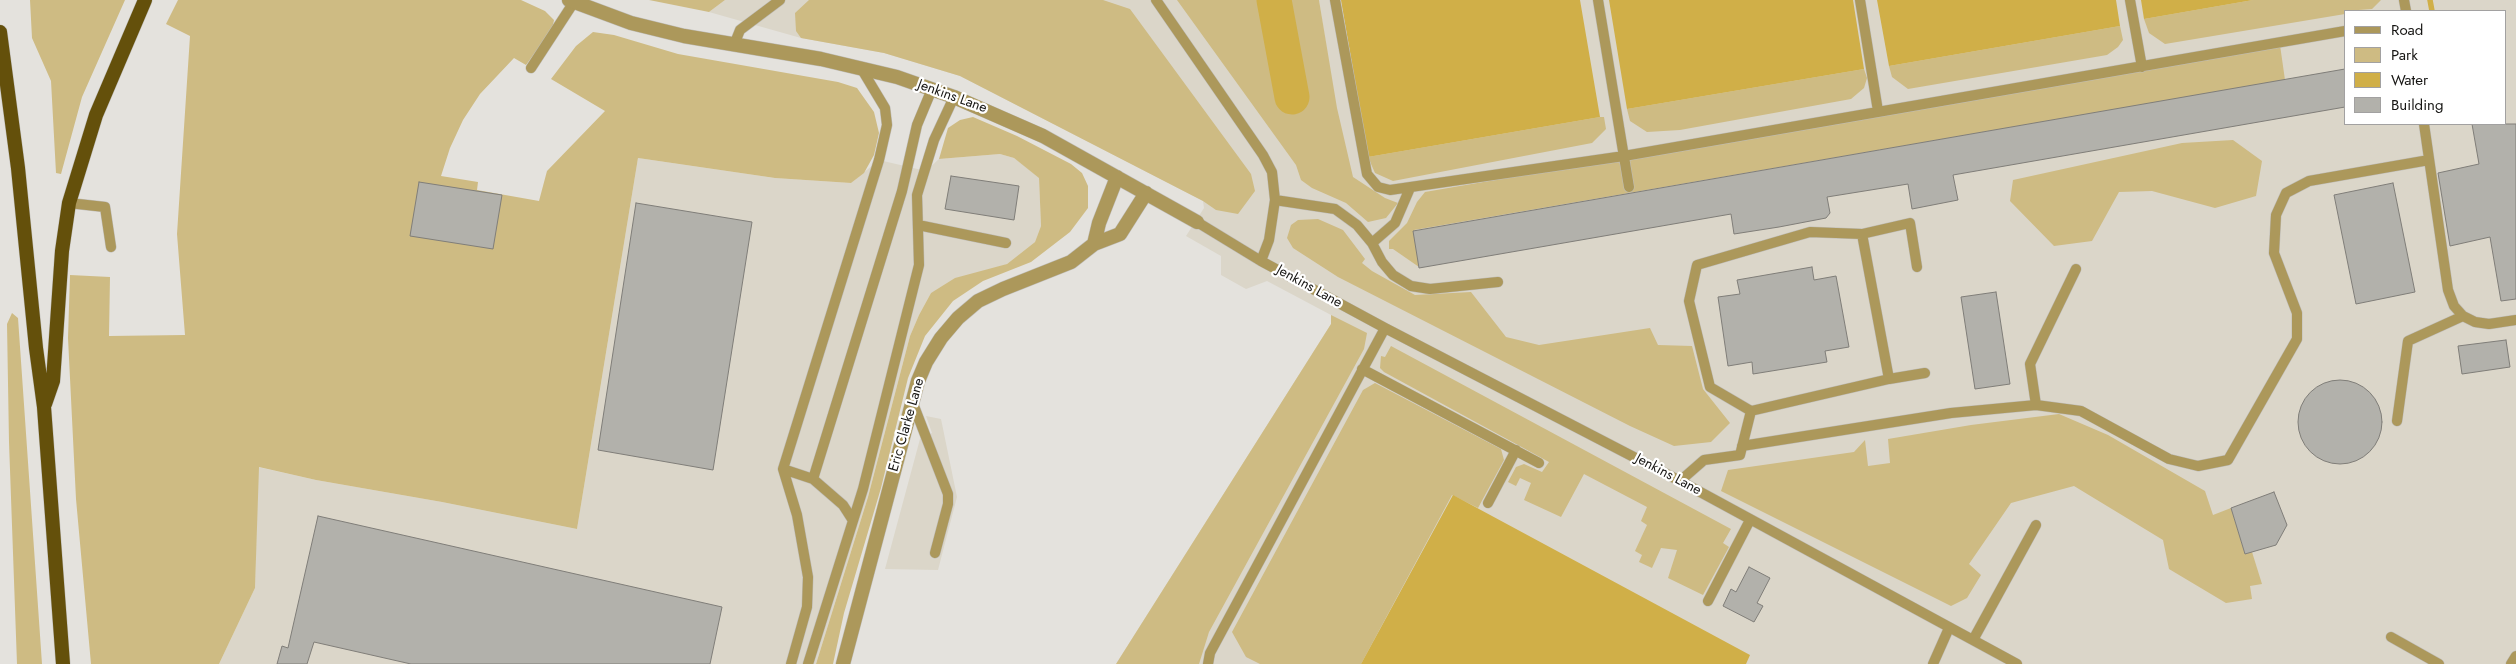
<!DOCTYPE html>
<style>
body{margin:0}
#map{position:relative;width:2516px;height:664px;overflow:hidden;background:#e4e2dd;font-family:Jost,sans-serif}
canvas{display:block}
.legend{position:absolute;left:2344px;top:10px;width:162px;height:115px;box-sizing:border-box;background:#fff;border:1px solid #a2a1a1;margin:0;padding:6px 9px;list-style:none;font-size:15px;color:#161513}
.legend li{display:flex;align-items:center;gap:10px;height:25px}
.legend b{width:25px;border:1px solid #a2a1a1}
</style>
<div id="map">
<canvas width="2516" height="664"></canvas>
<ul class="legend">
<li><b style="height:6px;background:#ac985b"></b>Road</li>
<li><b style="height:14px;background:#cebb83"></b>Park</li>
<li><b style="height:14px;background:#d0af48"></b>Water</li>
<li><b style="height:14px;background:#b2b1ab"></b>Building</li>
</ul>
</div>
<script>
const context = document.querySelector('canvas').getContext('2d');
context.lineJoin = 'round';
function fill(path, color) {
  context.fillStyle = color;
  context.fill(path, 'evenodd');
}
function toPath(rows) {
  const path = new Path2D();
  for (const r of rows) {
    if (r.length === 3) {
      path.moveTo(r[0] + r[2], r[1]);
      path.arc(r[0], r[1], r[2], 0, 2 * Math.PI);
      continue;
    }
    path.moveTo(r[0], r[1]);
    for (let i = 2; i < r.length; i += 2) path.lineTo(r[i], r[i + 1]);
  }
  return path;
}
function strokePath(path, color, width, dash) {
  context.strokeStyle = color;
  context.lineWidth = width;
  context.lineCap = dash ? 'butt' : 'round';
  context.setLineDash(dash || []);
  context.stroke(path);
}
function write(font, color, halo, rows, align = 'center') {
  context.font = font + ' Jost,sans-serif';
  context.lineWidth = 4.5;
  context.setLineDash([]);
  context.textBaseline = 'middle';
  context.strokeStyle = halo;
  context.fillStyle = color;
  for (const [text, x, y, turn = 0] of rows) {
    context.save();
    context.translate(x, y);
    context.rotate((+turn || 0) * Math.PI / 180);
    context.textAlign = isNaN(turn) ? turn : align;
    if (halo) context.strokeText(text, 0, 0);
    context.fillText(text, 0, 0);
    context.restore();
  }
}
fill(toPath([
 [725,0,1201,0,1336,108,1319,0,2516,0,2516,664,1116,664,1331,324,1331,315,1267,281,1246,289,1221,275,1221,256,1186,236,1204,208,1203,201,960,76,884,53,801,38,709,12],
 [2345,11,2505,11,2505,124,2345,124],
 [1000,154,1014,158,1039,177,1041,226,1035,242,1007,264,931,293,919,315,910,336,868,497,816,664,219,664,255,588,258,467,316,480,442,502,577,529,638,158,775,178,851,183,879,160,926,171,939,159],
 [926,416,941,419,957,497,938,570,885,569,920,439,932,433]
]), '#dbd6c9');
fill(toPath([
 [30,0,125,0,82,97,61,174,56,173,51,81,32,38],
 [178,0,521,0,545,11,554,20,552,30,526,65,514,58,480,94,463,120,450,148,441,176,478,182,477,190,539,201,547,171,605,111,551,79,576,46,593,32,614,35,678,54,838,82,857,88,874,112,879,133,874,155,864,173,851,183,775,178,638,158,577,529,442,502,316,480,259,467,255,588,219,664,91,664,76,499,68,338,70,275,110,277,109,336,185,335,177,234,190,36,166,24],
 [649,0,725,0,709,12],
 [809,0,1103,0,1130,9,1251,174,1255,191,1238,214,1216,210,1203,201,960,76,884,53,801,38,796,31,795,13],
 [1177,0,1319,0,1337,108,1353,177,1385,198,1398,203,1386,218,1368,222,1346,203,1312,188,1301,180,1296,165],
 [2253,0,2381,0,2372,9,2345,11,2345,14,2165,44,2149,33,2144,19],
 [2120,26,2123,40,2118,47,2107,55,1908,89,1892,77,1889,66],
 [2280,45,2285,80,1414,230,1419,267,1393,249,1389,249,1389,241,1407,223,1417,202,1425,192],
 [1864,69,1867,78,1864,88,1851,99,1680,130,1647,132,1630,121,1627,109],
 [973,117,1017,136,1071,164,1082,173,1088,186,1088,208,1070,232,1031,262,983,281,953,301,925,336,908,378,881,488,844,613,833,664,816,664,868,497,910,336,919,315,931,293,955,278,1007,264,1035,242,1041,226,1039,178,1014,158,1000,154,939,159,948,128,960,120],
 [1600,117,1604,117,1606,129,1592,143,1393,181,1375,173,1368,157],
 [2233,140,2262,161,2256,196,2215,208,2152,191,2119,192,2092,241,2054,246,2010,201,2013,180,2182,143],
 [1318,219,1343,230,1365,259,1362,263,1372,271,1415,295,1471,292,1506,337,1539,345,1650,328,1658,345,1692,346,1703,389,1730,423,1711,442,1674,446,1630,426,1338,277,1293,248,1287,238,1291,225,1298,220],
 [12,313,18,318,42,664,17,664,9,442,7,324],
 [1331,315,1367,333,1364,349,1209,632,1199,664,1116,664,1331,324],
 [1391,346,1731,529,1723,543,1729,547,1703,595,1668,578,1677,550,1661,548,1652,568,1639,562,1642,555,1635,551,1647,525,1641,521,1647,507,1584,474,1561,517,1524,500,1531,483,1520,478,1516,486,1508,482,1516,467,1524,464,1542,472,1549,462,1384,372,1380,368,1381,356,1385,357],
 [1375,383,1501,449,1504,460,1478,508,1452,495,1361,664,1260,664,1246,657,1232,632,1363,390],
 [2059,414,2108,435,2205,491,2213,515,2231,508,2245,554,2252,552,2262,584,2250,586,2252,599,2226,603,2169,569,2163,540,2074,486,2011,503,1969,564,1981,575,1967,598,1951,606,1721,491,1728,470,1854,452,1865,440,1868,466,1890,463,1888,439,1971,425]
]), '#cebb83');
fill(toPath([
 [1341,0,1580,0,1600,117,1368,157],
 [1609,0,1853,0,1864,69,1627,109],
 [1877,0,2116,0,2120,26,1889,66],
 [2141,0,2253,0,2144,19],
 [1453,495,1750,655,1746,664,1361,664]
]), '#d0af48');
strokePath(toPath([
 [2430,0,2432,11]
]), '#d0af48', 5.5);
strokePath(toPath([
 [1274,0,1292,97]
]), '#d0af48', 35);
const building = toPath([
 [2345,69,2345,107,1953,175,1958,200,1912,209,1908,184,1827,197,1830,213,1826,218,1779,227,1734,234,1731,214,1419,268,1413,231,2345,69],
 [2472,124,2516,124,2516,299,2501,301,2490,237,2450,246,2438,173,2479,164,2472,124],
 [951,176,1019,186,1014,220,945,209,951,176],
 [419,182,502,195,493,249,410,236,419,182],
 [2393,183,2415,292,2356,304,2334,195,2393,183],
 [636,203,752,222,713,470,598,450,636,203],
 [1812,267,1814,280,1836,276,1849,347,1825,351,1827,362,1753,374,1752,362,1728,366,1718,297,1740,294,1737,280,1812,267],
 [1996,292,2010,384,1975,389,1961,297,1996,292],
 [2506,340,2510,367,2462,374,2458,346,2506,340],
 [2340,422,42],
 [2274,492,2287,525,2276,545,2245,554,2231,508,2274,492],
 [318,516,722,607,710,664,411,664,314,642,307,664,277,664,282,646,288,648,318,516],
 [1749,567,1770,578,1757,603,1763,606,1754,622,1723,606,1731,589,1736,592,1749,567]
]);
fill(building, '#b2b1ab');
strokePath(building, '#807e79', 1);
const service = toPath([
 [1156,0,1263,155,1272,172,1275,200,1269,240,1261,261],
 [1335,0,1367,174,1378,187,1390,190,1624,156,2345,31],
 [1598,0,1629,187],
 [1860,0,1878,111],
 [2130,0,2142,67],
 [2404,0,2406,11],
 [734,45,740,30,780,0],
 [531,68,574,2],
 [2424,124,2448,290,2454,306,2463,316,2475,322,2489,324,2516,320],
 [1275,200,1335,209,1357,225,1372,243,1382,262,1393,275,1411,286,1430,289,1498,282],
 [69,203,105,207,111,247],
 [1197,222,1261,261,1385,328,1680,481,2017,664],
 [918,225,1006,243],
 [1862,234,1910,223,1917,267],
 [1372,243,1395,223,1410,188],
 [1362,369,1539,463],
 [1889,379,1925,373],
 [912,401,948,494,948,504,935,553],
 [2036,405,2030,364,2076,269],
 [2397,421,2408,341,2463,316],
 [1742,446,1951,413,2036,405,2081,411,2169,459,2198,466,2228,460,2297,339,2297,313,2274,253,2276,215,2286,193,2309,181,2429,160],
 [783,469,797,515,808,577,807,607,791,664],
 [813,479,902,191,917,125,932,89],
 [1680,481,1704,460,1740,455,1751,411,1889,379,1862,234,1810,232,1697,265,1689,301,1710,387,1751,411],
 [1488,503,1516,450],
 [852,519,843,505,813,479,783,469,879,160,887,125,885,108,861,68],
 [1708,601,1750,520],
 [2391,637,2439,664],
 [1973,640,2036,525],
 [808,664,863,489,919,265,917,195,934,140,954,97],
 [1208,664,1210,653,1385,328],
 [1933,664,1949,628],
 [2511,664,2516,656]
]);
const minor = toPath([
 [569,0,631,23,684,36,821,59,897,77,954,97,1043,136,1197,222],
 [1094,244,1099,223,1117,177],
 [843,664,918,381,926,362,941,338,958,318,978,301,1003,289,1071,262,1094,244,1120,234,1146,193]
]);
const trunk = toPath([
 [0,32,18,168,36,348,44,407,63,664],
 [45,404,53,381,62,251,69,203,96,115,145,0]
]);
strokePath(service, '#bfbdb9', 11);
strokePath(minor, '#bfbdb9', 15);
strokePath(trunk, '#bfbdb9', 15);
strokePath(service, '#ac985b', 10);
strokePath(minor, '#ac985b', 14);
strokePath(trunk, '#64500b', 14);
write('14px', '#161513', '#fff', [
 ["Jenkins Lane",952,97,20],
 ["Jenkins Lane",1309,287,29],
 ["Eric Clarke Lane",907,425,-74],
 ["Jenkins Lane",1668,475,28]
]);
</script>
